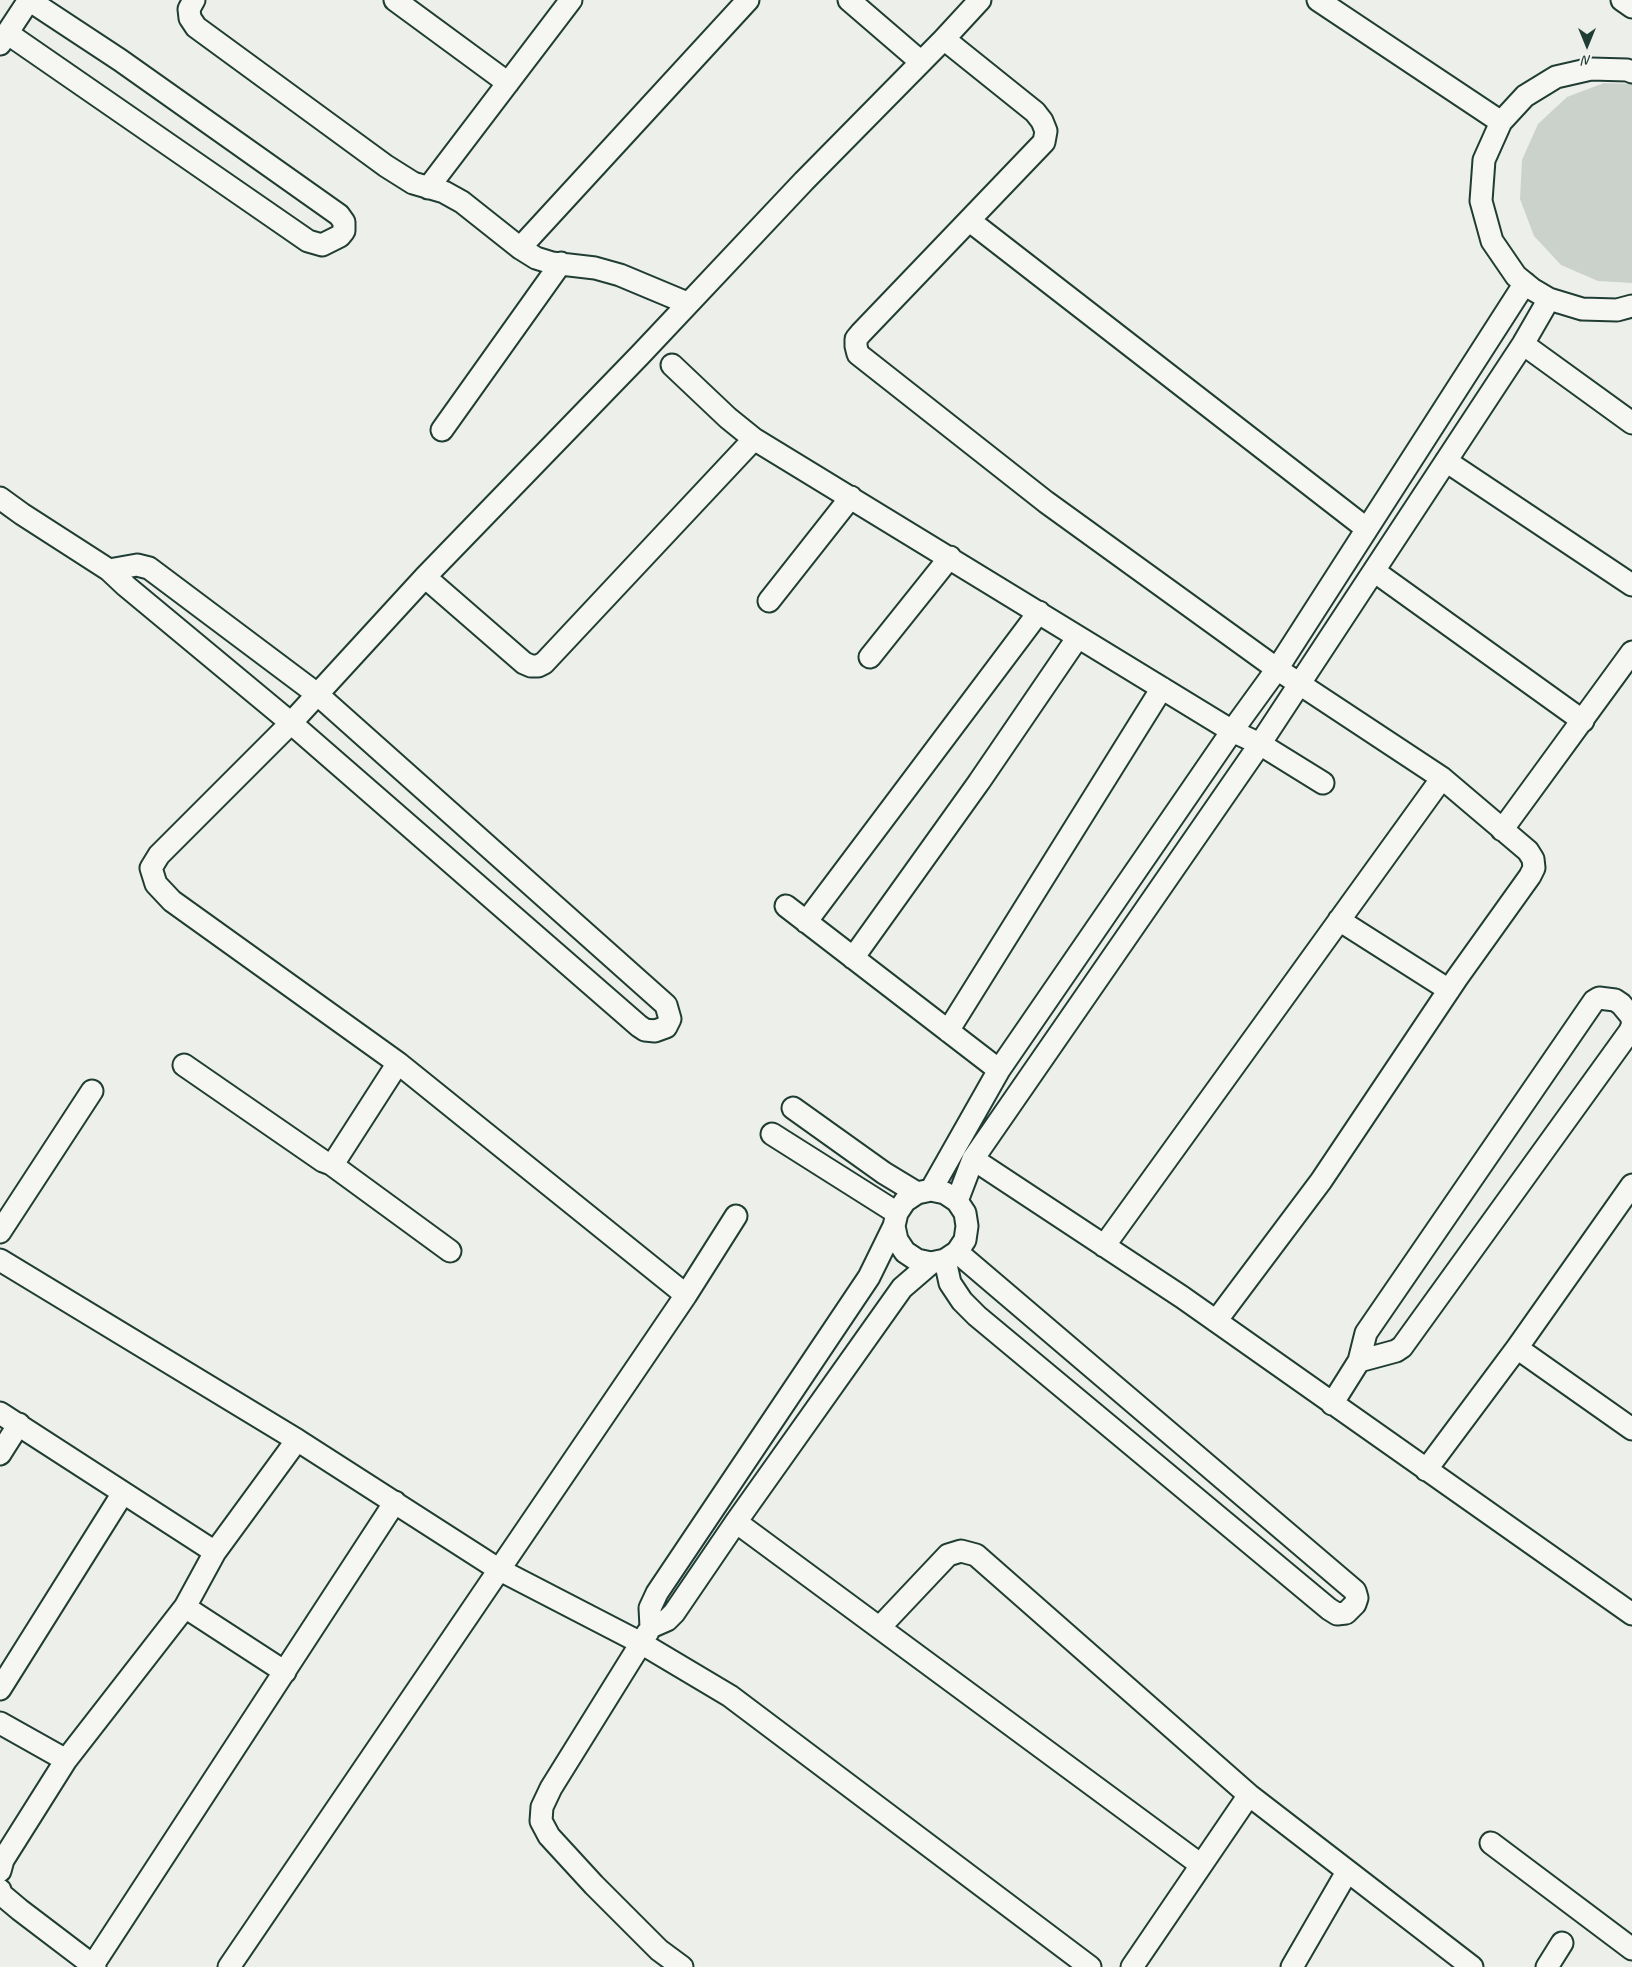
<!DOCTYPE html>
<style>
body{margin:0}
#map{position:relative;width:1632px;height:1967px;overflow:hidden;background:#edefea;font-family:Caveat,sans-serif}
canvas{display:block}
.north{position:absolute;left:1562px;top:20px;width:50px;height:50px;-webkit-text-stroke:4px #f6f6f2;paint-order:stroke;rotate:180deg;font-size:14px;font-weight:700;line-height:20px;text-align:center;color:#1f3d34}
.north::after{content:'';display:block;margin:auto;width:18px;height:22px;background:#1f3d34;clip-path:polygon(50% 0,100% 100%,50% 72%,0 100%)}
</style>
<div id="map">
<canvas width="1632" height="1967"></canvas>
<div class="north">N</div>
</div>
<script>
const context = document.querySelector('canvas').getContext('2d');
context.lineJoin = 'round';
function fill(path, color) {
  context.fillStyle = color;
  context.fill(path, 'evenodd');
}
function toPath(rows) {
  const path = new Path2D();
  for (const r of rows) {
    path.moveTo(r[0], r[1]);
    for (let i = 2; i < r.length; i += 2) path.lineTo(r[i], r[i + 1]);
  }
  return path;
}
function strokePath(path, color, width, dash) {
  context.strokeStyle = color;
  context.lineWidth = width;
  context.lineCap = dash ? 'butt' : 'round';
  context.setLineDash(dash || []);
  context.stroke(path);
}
fill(toPath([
 [1604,83,1632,84,1632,283,1598,281,1561,265,1534,236,1520,199,1522,160,1538,124,1567,97]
]), '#cbd2cc');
const minor = toPath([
 [194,0,189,9,190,18,196,27,386,166,413,183,444,192,462,202,520,248,536,258,552,263,595,268,620,275,687,303],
 [395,0,508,83],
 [849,0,921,62],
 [1318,0,1501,122],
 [1622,0,1632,7],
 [7,33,308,241,322,245,340,236,344,231,344,222,339,215,120,60,29,0],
 [944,39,1035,112,1042,121,1046,131,1044,142,861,333,856,339,856,346,858,354,1046,502,1277,669,1442,778,1528,851,1533,859,1534,868,1530,876,1457,978,1321,1181,1216,1321],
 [0,44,29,0],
 [1632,72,1627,70,1591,69,1556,77,1525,96,1501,122,1484,160,1481,201,1492,241,1516,276,1532,289,1549,299,1582,309,1617,310,1632,306],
 [428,188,571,0],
 [970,221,1367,529],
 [520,248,748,0],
 [1523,344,1632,423],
 [672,365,728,418,754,439,1232,731,1260,744,1323,783],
 [442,430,561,263],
 [1446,461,1632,585],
 [0,498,22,514,109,570,126,586,291,723,639,1026,645,1030,655,1031,666,1027,670,1019,666,1005,317,694,149,568,137,565,109,570],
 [1374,571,1583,721],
 [425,577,524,663,531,666,538,666,544,663,754,439],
 [769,601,851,497],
 [870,657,950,557],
 [1502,830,1632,652],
 [786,906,999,1070],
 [1339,920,1449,990],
 [806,922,1039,612],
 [853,958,979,782,1078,637],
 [948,1031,1162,688],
 [184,1065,323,1161,331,1164,335,1161,398,1063],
 [793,1108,884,1173,917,1193],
 [772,1134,897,1213],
 [973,1159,1182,1297,1632,1614],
 [331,1164,450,1251],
 [931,1190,945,1193,957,1201,965,1213,967,1226,965,1240,957,1252,945,1260,931,1263,917,1260,905,1252,897,1240,894,1226,897,1213,905,1201,917,1193,931,1190,999,1070,1232,731,1277,669,1525,283],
 [957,1201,973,1159,1260,744,1523,344,1549,299],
 [894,1226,869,1277,657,1593,650,1608,651,1627,667,1620,674,1613,736,1522,902,1288,931,1263],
 [0,1232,92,1091],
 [1104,1246,1442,778],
 [0,1260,297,1440,498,1569,641,1643,730,1696,1090,1967],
 [945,1260,950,1283,962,1301,977,1316,1329,1609,1337,1614,1346,1613,1355,1604,1357,1598,1355,1591,957,1252],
 [686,1295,398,1063,172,901,156,884,151,868,159,855,291,723,425,577,640,355,804,181,944,39,980,0],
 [1517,1348,1632,1429],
 [1359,1361,1396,1351,1402,1347,1630,1031,1632,1026],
 [1332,1404,1359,1361,1366,1333,1594,1001,1599,998,1615,1000,1621,1004,1631,1016,1632,1020],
 [0,1413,215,1552],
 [0,1454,19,1424],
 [1426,1470,1517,1348,1632,1185],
 [736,1522,1201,1865],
 [185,1607,285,1672],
 [880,1627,948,1555,961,1551,976,1555,1249,1795,1472,1967],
 [648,1632,551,1788,542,1807,541,1821,549,1836,594,1885,659,1950,682,1967],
 [0,1689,123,1493],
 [0,1723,66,1760],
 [1491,1843,1632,1949],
 [0,1871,3,1860,66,1760,185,1607,215,1552,297,1440],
 [0,1890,1,1894,20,1910,95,1967],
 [93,1965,395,1502],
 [229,1967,686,1295,736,1216],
 [1132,1967,1249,1795],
 [1292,1967,1347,1872],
 [1547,1967,1562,1943]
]);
strokePath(minor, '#1f3d34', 25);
strokePath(minor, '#f6f6f2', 21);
</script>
